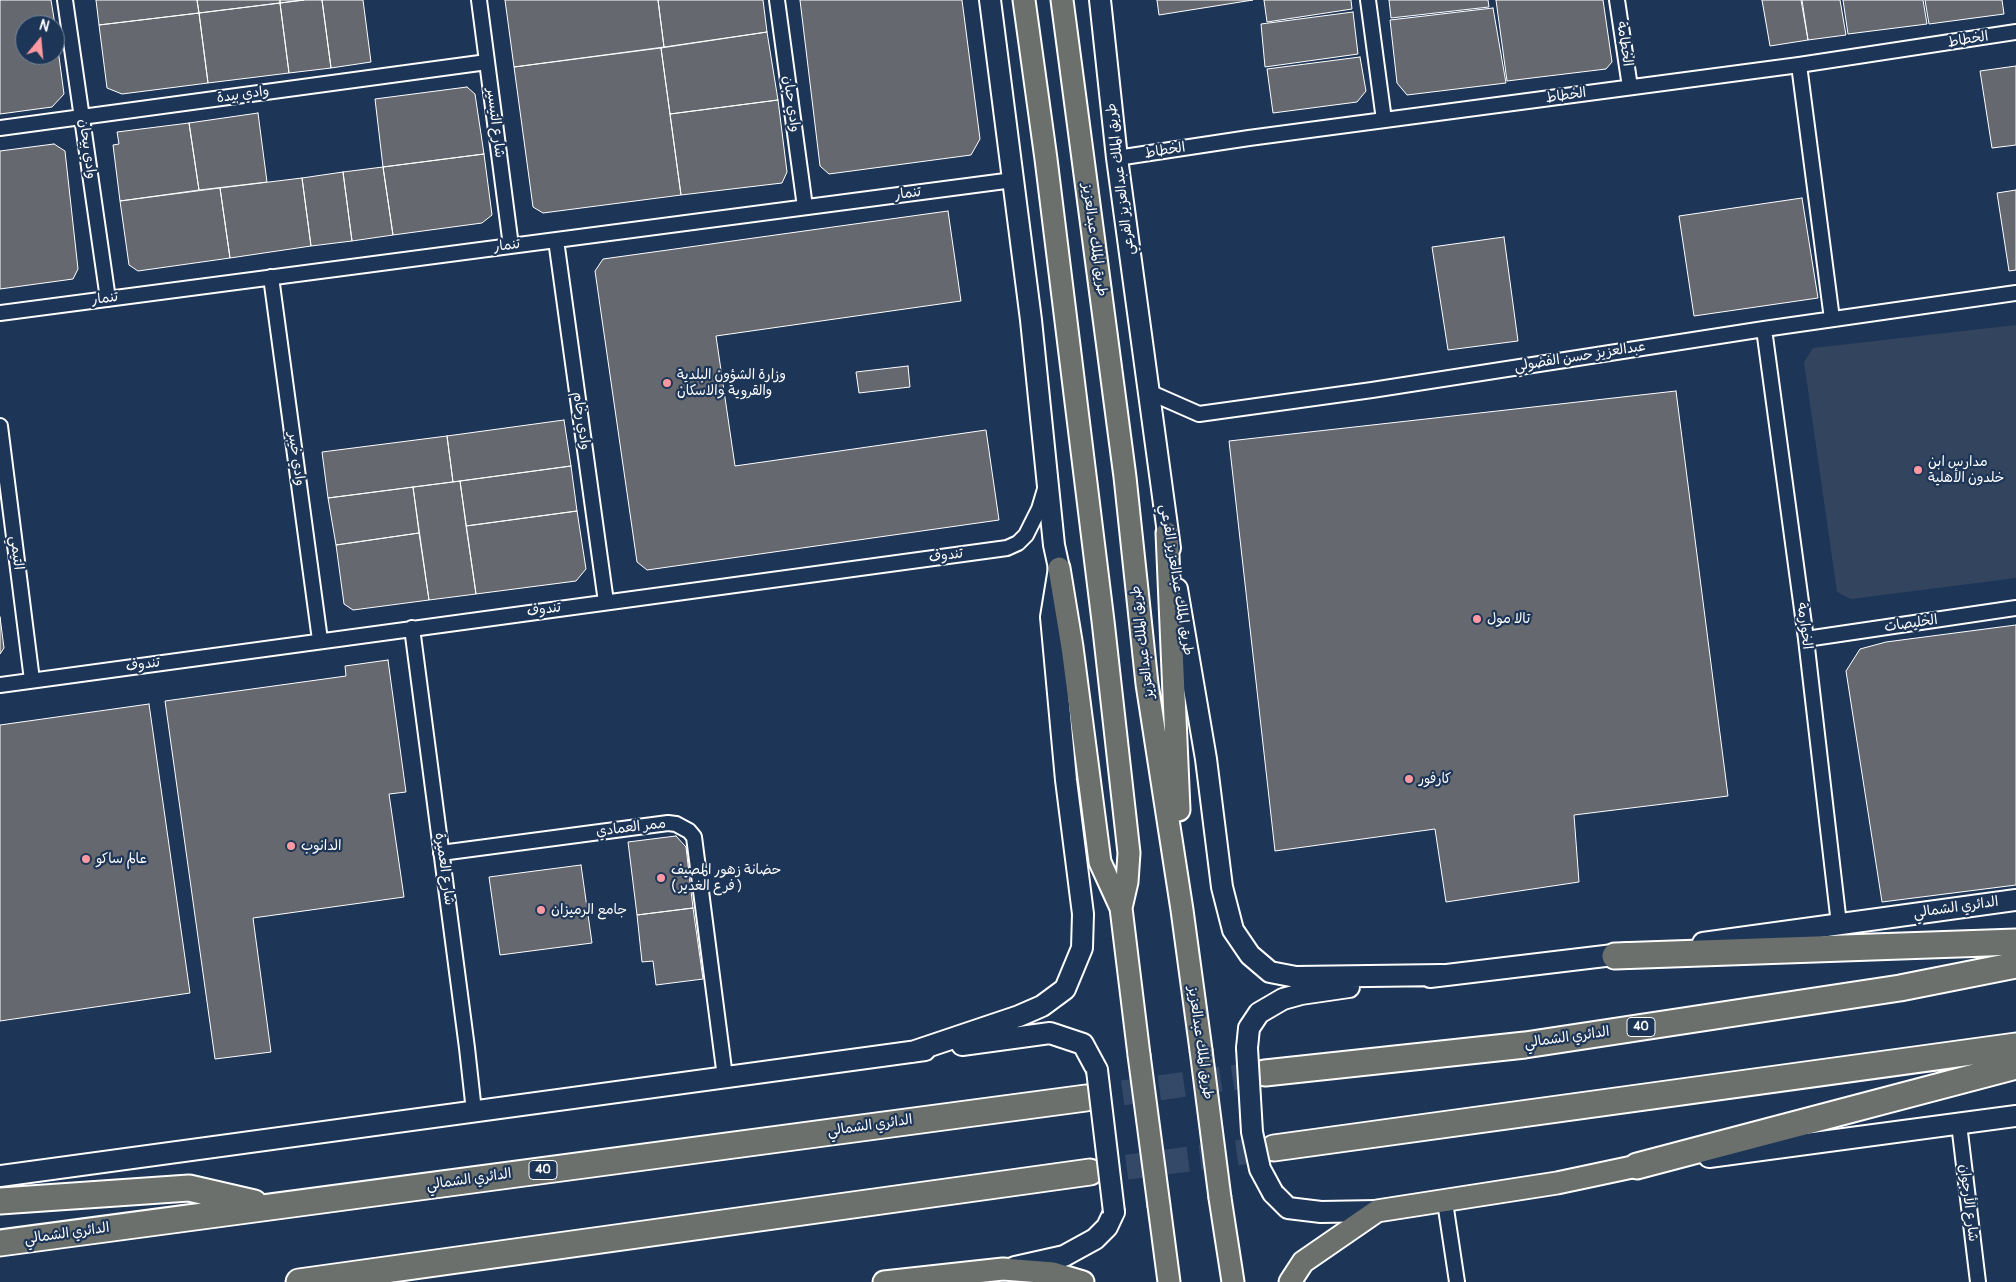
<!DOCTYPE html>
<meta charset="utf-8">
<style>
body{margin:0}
#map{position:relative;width:2016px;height:1282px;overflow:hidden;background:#1d3557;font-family:Pangolin,sans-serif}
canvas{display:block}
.north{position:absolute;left:15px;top:15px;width:50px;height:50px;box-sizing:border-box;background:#1d3557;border:1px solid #77869a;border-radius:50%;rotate:17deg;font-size:14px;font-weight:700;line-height:20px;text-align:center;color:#fff}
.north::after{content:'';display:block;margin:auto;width:18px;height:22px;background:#ff9aa2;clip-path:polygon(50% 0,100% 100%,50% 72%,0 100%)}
</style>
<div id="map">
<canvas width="2016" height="1282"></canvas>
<div class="north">N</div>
</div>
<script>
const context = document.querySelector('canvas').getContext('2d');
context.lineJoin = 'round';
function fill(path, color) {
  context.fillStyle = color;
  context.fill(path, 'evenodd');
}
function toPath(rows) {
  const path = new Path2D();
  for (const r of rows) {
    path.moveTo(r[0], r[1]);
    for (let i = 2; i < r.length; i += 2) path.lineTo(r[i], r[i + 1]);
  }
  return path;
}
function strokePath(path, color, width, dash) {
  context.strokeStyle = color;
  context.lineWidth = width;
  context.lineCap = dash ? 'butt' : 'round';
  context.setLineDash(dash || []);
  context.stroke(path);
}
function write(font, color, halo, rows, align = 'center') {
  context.font = font + ' Pangolin,"Playpen Sans Arabic",sans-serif';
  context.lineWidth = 4.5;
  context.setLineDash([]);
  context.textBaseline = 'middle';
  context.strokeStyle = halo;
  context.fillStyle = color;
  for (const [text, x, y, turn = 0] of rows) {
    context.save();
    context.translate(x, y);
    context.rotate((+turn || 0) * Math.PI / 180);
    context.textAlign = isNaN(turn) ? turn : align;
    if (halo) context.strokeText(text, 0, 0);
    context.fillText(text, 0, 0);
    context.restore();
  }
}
fill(toPath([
 [2016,325,2016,578,1851,599,1837,592,1804,362,1813,348]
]), '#33445e');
const building = toPath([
 [0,0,51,0,55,25,25,25,25,55,55,55,55,27,64,94,52,107,0,114,0,0],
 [96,0,197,0,199,13,99,25,96,0],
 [197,0,280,0,280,3,199,13,197,0],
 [280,0,304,0,280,3,280,0],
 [304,0,322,0,331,68,289,73,280,3,304,0],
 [322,0,363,0,371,62,331,68,322,0],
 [505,0,658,0,664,47,514,67,505,0],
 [658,0,763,0,767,32,664,47,658,0],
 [800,0,962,0,980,139,971,155,829,174,820,166,800,0],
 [1157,0,1253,0,1159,15,1157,0],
 [1264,0,1351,0,1352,9,1267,22,1264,0],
 [1389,0,1488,0,1489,7,1391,18,1389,0],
 [1496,0,1603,0,1612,62,1606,69,1507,81,1496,0],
 [1762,0,1801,0,1808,40,1770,46,1762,0],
 [1802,0,1840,0,1846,35,1808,40,1802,0],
 [1843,0,1923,0,1927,24,1848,34,1843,0],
 [1925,0,2002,0,2004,14,1929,24,1925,0],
 [280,3,289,73,208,83,199,13,280,3],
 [1493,8,1506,83,1407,95,1397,83,1390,20,1493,8],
 [1353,12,1358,54,1265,67,1261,24,1353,12],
 [199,13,208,83,122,94,107,88,99,25,199,13],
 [767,32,778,100,670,114,661,48,767,32],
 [661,48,681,195,543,213,533,207,514,67,661,48],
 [1360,57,1366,91,1357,102,1273,113,1267,69,1360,57],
 [2016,66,2016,145,1992,148,1980,71,2016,66],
 [467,87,475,94,484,154,383,167,375,99,467,87],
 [778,100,787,172,782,183,681,195,670,114,778,100],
 [258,113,267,182,199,190,189,123,258,113],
 [189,123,199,190,120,201,113,145,119,144,117,132,189,123],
 [54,144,65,151,78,269,73,279,0,289,0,151,54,144],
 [484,154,492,215,482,223,393,235,383,167,484,154],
 [383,167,393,235,352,241,343,172,383,167],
 [343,172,352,241,311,246,302,178,343,172],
 [302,178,311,246,230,258,220,188,302,178],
 [220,188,230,258,138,271,129,265,120,201,220,188],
 [2016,190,2016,270,2009,271,1997,193,2016,190],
 [1802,198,1818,298,1694,316,1679,216,1802,198],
 [948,211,961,301,716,336,735,466,986,430,999,520,647,570,637,562,595,271,603,259,948,211],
 [1504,237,1518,341,1448,350,1432,247,1504,237],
 [908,366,910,387,859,393,856,372,908,366],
 [1676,391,1728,796,1574,815,1579,882,1446,902,1435,829,1275,851,1229,441,1676,391],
 [564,420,571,466,453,482,447,436,564,420],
 [447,436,453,482,328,498,322,452,447,436],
 [571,466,577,511,466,526,460,481,571,466],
 [460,481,476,594,429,600,413,487,460,481],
 [413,487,419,533,336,545,328,498,413,487],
 [577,511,586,569,576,581,476,594,466,526,577,511],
 [419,533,429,600,353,610,344,604,336,545,419,533],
 [0,617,4,648,0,654,0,617],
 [2016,625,2016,885,1882,902,1846,671,1860,649,1886,642,2016,625],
 [388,660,406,792,389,794,404,897,253,918,271,1052,215,1059,165,701,346,676,345,666,388,660],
 [149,704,190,993,0,1021,0,725,149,704],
 [676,836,686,847,693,908,637,915,628,842,676,836],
 [581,865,592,943,500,955,489,877,581,865],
 [693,908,703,979,656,985,653,961,642,962,637,915,693,908]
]);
fill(building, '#65686f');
strokePath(building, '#fff', 1);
strokePath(toPath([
 [1086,1098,1265,1073],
 [1090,1172,1274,1148]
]), '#344968', 25, [25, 12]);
const street = toPath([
 [65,0,108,299],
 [479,0,511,246],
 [777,0,805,207],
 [1368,0,1384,120],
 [1617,0,1630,87],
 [1799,65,1832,319],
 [0,128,487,62],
 [1117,158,1249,138,1799,65,2016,32],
 [556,240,606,602],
 [271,277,320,640],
 [0,313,1013,180],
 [1764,329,1806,639,1839,924],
 [1149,392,1199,414,1372,390,1764,329,2016,293],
 [0,426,32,680],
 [412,628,467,1048,474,1111],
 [1806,639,2016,608],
 [0,685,1007,548,1018,543,1026,535,1039,509,1045,489],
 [441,853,668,823,676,824,689,831,694,837,725,1077],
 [1959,1124,1978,1282],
 [1445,1202,1457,1282]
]);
const secondary = toPath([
 [1100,0,1117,158,1170,548],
 [1177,589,1206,759,1222,887,1233,930,1250,955,1270,972,1296,977,1442,975],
 [1703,943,2016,900],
 [1430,977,1630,953],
 [962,1045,1050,1033,1083,1044,1097,1070],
 [1247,1048,1249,1028,1259,1013,1283,999,1301,994,1349,987],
 [912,1052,1019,1016,1042,1006,1065,989,1082,948,1083,914,1066,780,1051,617,1059,568,1054,545,1031,320,990,0],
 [1709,1157,2016,1116],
 [0,1176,925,1050],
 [1273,1193,1288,1208,1321,1212,1377,1211],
 [1015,1267,1064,1256,1095,1239,1107,1227,1114,1212]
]);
const primary = toPath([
 [1024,0,1046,159,1103,621,1129,853,1127,882,1121,908,1139,1055],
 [1062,0,1125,477,1147,684,1182,910,1201,1050],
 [1167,533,1179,810],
 [1059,568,1072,647,1100,862,1121,908],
 [1220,1198,1233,1282],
 [1159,1206,1169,1282],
 [884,1282,1003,1269,1053,1273,1083,1282],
 [1290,1282,1303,1262,1377,1211,1557,1183,1637,1166]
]);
const highway = toPath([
 [1615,956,2016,942],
 [1265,1073,1525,1045,1900,988,2016,965],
 [1274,1148,2016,1046],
 [1637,1166,2016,1066],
 [0,1201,189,1188,254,1203],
 [0,1243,1086,1098],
 [299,1282,1090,1172]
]);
strokePath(street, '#fff', 18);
strokePath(secondary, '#fff', 24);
strokePath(primary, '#fff', 25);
strokePath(highway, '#fff', 29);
strokePath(street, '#1d3557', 14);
strokePath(secondary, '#1d3557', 20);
strokePath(primary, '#6b706d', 21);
strokePath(highway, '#6b706d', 25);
const secondaryBridge = toPath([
 [1247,1048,1252,1132,1260,1169,1273,1193],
 [1097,1070,1114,1212]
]);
const primaryBridge = toPath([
 [1201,1050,1220,1198],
 [1139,1055,1159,1206]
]);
strokePath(secondaryBridge, '#fff', 24, []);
strokePath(primaryBridge, '#fff', 25, []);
strokePath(secondaryBridge, '#1d3557', 20);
strokePath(primaryBridge, '#6b706d', 21);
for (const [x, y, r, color] of [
 [667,383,5,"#ff9aa2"],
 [1918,470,5,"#ff9aa2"],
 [1477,619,5,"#ff9aa2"],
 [1409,779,5,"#ff9aa2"],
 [291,846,5,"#ff9aa2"],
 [86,859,5,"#ff9aa2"],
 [661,878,5,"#ff9aa2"],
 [541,910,5,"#ff9aa2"]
]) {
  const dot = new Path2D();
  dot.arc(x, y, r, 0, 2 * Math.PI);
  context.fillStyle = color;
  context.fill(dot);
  strokePath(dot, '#1d3557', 2);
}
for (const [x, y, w] of [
 [1641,1027,28],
 [543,1170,28]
]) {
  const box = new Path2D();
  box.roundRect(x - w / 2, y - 9.5, w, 19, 4);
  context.fillStyle = '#1d3557';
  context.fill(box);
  strokePath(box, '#fff', 1);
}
write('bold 12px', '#fff', null, [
 ["40",1641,1027],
 ["40",543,1170]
]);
write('14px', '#fff', '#1d3557', [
 ["الخطاط",1968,40,-9],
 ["الخطامة",1624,44,82],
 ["وادي بيدة",243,95,-8],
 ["الخطاط",1566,96,-8],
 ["وادي حبان",791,104,82],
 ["شارع التيسير",495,123,83],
 ["وادي بيحان",87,149,82],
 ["الخطاط",1165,151,-9],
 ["طريق الملك عبدالعزيز الفرعي",1121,179,-97],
 ["تنمار",908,194,-8],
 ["طريق الملك عبدالعزيز",1094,240,82],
 ["تنمار",507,246,-7],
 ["تنمار",105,299,-7],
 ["عبدالعزيز حسن الفضولي",1580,357,-9],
 ["وادي رخام",581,421,82],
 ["وادي خيبر",296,459,82],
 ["التيمي",16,553,83],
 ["تندوف",946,556,-8],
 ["طريق الملك عبدالعزيز الفرعي",1176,580,81],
 ["تندوف",544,610,-8],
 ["الخليصات",1911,624,-8],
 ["الخوارمة",1804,626,83],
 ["طريق الملك عبدالعزيز",1143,642,-97],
 ["تندوف",143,665,-8],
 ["ممر العمادي",631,828,-7],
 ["شارع العميرة",444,869,82],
 ["الدائري الشمالي",1956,908,-8],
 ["الدائري الشمالي",1567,1038,-8],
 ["طريق الملك عبدالعزيز",1200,1043,82],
 ["الدائري الشمالي",870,1126,-8],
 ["الدائري الشمالي",469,1180,-8],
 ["شارع الأرجوان",1968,1203,83],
 ["الدائري الشمالي",67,1234,-8]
]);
write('14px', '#fff', '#1d3557', [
 ["وزارة الشؤون البلدية",677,375],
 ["والقروية والاسكان",677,391],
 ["مدارس ابن",1928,462],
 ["خلدون الأهلية",1928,478],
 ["تالا مول",1487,619],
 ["كارفور",1419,779],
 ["الدانوب",301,846],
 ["عالم ساكو",96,859],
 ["حضانة زهور المصيف",671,870],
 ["( فرع الغدير )",671,886],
 ["جامع الرميزان",551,910]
], 'left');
</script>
